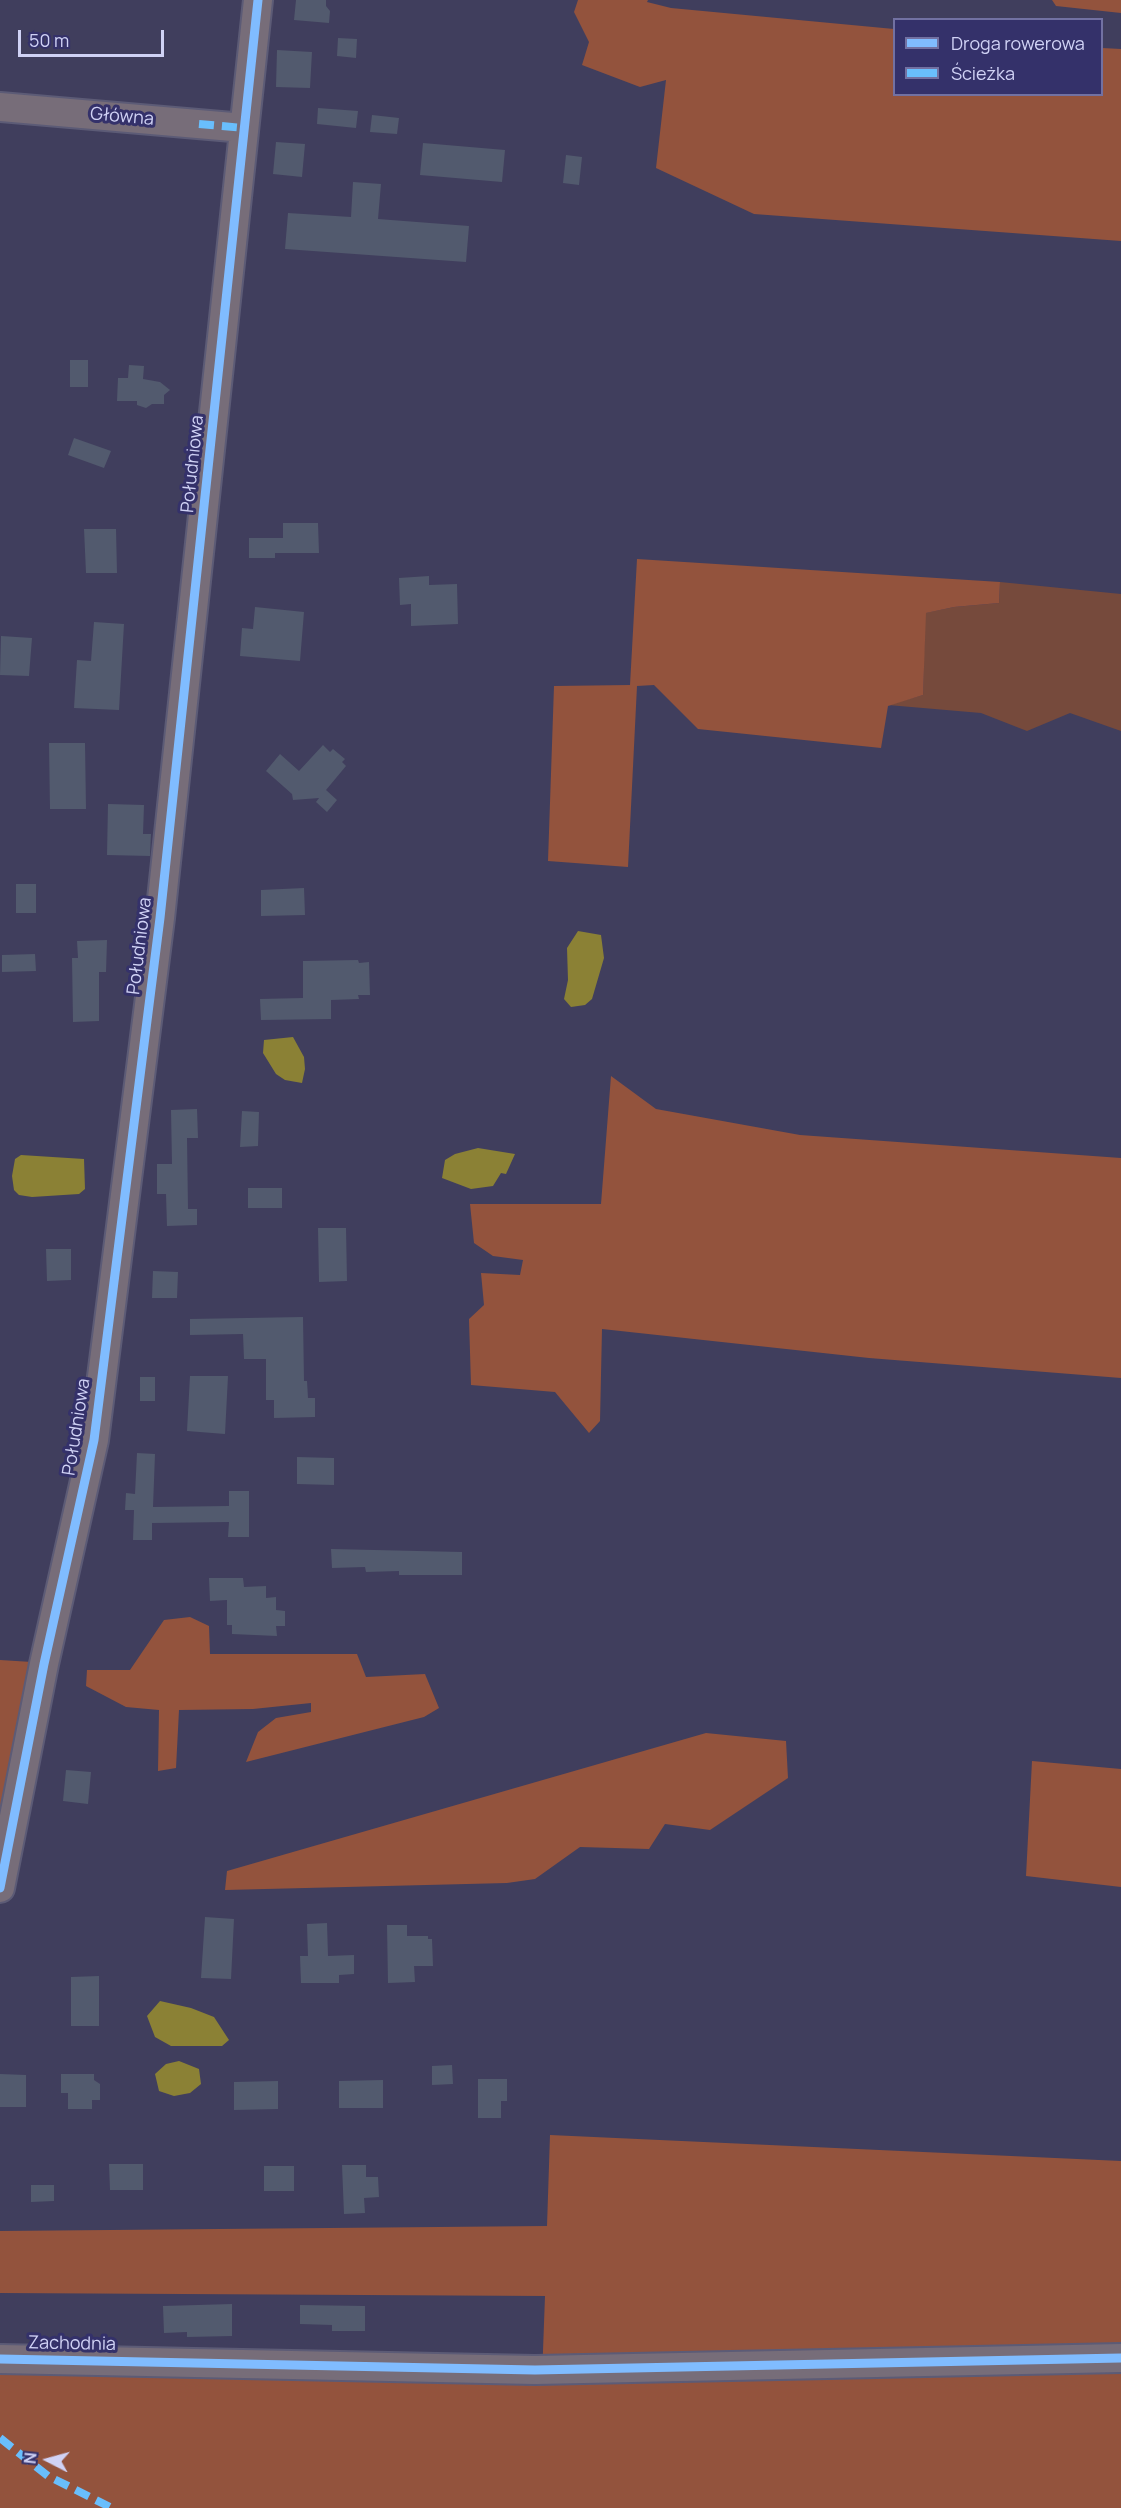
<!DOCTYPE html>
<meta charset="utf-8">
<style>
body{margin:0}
#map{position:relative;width:1121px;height:2508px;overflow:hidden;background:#403e5d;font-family:Manrope,sans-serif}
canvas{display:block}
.legend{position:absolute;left:893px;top:18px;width:210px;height:78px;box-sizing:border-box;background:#34316a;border:2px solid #7271a2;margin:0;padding:8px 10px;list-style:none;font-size:18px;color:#d0d2f5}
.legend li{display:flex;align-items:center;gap:12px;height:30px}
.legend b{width:30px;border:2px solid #7271a2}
.north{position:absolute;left:18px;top:2430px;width:60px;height:60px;-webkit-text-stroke:4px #34316a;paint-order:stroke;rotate:276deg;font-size:16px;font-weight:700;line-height:24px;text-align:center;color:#d0d2f5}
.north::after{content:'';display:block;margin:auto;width:21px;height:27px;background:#d0d2f5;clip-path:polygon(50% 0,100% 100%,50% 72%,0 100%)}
.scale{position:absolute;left:18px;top:30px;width:146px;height:27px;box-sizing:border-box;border:3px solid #d0d2f5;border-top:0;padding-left:8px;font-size:18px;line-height:21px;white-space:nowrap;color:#d0d2f5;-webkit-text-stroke:4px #34316a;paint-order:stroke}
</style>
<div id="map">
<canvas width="1121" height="2508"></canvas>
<ul class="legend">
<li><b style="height:8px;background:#80bcff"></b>Droga rowerowa</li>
<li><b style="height:8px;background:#69befc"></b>Ścieżka</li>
</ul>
<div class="north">N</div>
<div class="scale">50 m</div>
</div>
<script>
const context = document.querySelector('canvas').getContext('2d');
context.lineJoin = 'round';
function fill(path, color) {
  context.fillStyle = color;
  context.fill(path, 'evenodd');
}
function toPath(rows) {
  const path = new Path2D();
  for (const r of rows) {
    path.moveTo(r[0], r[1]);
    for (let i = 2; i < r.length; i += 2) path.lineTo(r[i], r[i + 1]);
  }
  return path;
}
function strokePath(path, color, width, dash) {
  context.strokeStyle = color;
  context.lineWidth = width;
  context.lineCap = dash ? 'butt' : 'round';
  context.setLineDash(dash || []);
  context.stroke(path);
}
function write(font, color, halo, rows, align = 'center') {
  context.font = font + ' Manrope,sans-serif';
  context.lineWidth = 6;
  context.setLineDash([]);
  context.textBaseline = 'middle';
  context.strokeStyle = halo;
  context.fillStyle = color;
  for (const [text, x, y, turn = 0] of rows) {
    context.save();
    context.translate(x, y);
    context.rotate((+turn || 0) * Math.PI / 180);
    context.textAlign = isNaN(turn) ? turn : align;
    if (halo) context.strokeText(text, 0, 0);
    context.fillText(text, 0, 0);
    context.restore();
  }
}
fill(toPath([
 [1000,582,1121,594,1121,731,1070,713,1027,731,981,713,888,705,923,695,925,613,954,607,999,603]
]), '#764a3c');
fill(toPath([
 [578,0,648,0,647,2,671,8,894,29,894,94,1102,94,1102,48,1121,49,1121,241,754,214,656,168,666,80,640,87,582,65,589,42,574,12],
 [1052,0,1121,0,1121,13,1056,6],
 [637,559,1000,582,999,603,954,607,926,613,923,695,888,706,881,748,698,729,654,685,637,686,628,867,548,861,554,686,630,685],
 [611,1076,656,1109,800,1135,1121,1158,1121,1378,869,1358,602,1329,600,1421,589,1433,555,1392,471,1385,469,1319,484,1305,481,1273,520,1275,523,1260,493,1256,474,1243,470,1204,601,1204],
 [190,1617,209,1626,210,1654,357,1654,366,1677,425,1674,439,1708,424,1717,246,1762,258,1732,276,1718,311,1712,311,1703,253,1709,179,1710,176,1768,158,1771,159,1710,126,1707,86,1686,87,1670,130,1670,164,1620],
 [0,1660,32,1662,0,1831],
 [706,1733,786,1741,788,1778,710,1830,665,1824,649,1849,580,1847,535,1879,507,1883,225,1890,227,1871],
 [1032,1761,1121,1769,1121,1887,1026,1876],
 [550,2135,1121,2161,1121,2508,0,2508,0,2372,542,2378,545,2296,0,2293,0,2231,547,2226]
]), '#93533d');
fill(toPath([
 [578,931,601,935,604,958,592,999,585,1005,571,1007,564,999,568,980,567,948],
 [293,1037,304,1057,305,1069,302,1083,285,1080,276,1074,263,1053,264,1040],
 [478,1148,515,1154,506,1174,501,1173,493,1186,471,1189,442,1178,445,1160,455,1154],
 [21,1155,84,1159,85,1189,79,1194,32,1197,19,1195,14,1190,12,1176,15,1159],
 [160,2001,191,2008,214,2017,229,2040,222,2046,171,2046,155,2037,147,2016],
 [179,2061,199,2069,201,2084,190,2093,174,2096,159,2091,155,2074,166,2064]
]), '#8b8135');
fill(toPath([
 [296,0,326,0,326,6,330,11,329,23,294,20],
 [338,38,357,39,356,58,337,56],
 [277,50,312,52,310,88,276,87],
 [318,108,358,111,356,128,317,124],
 [372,115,399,118,397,134,370,132],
 [276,142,305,144,302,177,273,174],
 [423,143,505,150,502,182,420,175],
 [566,155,582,157,579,185,563,183],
 [353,182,381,184,378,219,469,226,466,262,285,249,288,213,351,217],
 [70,360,88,360,88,387,70,387],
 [129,365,144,366,143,379,160,382,170,390,164,395,164,404,152,404,146,408,137,405,137,401,117,401,118,378,128,378],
 [74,438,111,451,104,468,68,455],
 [283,523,318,523,319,553,275,553,275,558,249,558,249,538,283,538],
 [84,529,116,529,117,573,86,573],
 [429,576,429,585,457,584,458,624,411,626,411,604,400,605,399,578],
 [255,607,304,612,300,661,240,656,242,628,253,629],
 [94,622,124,624,119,710,74,708,77,660,91,661],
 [1,636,32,638,29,676,0,675],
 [49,743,85,743,86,809,50,809],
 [323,745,330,752,333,749,345,759,342,762,346,766,326,790,337,800,327,812,316,802,319,798,293,800,292,794,266,771,280,754,299,771],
 [108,804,144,805,143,834,151,834,150,856,107,855],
 [16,884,36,884,36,913,16,913],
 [304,888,305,915,261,916,261,890],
 [107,940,106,972,99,972,99,1021,73,1022,72,958,78,958,77,941],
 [35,954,36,971,2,972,2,955],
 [358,960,359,963,369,962,370,995,358,995,359,999,331,1000,331,1019,261,1020,260,999,303,998,303,961],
 [197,1109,198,1138,187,1138,188,1209,197,1209,197,1225,167,1226,166,1194,157,1194,157,1164,172,1164,171,1110],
 [242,1111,259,1112,258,1146,240,1147],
 [248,1188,282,1188,282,1208,248,1208],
 [318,1228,346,1228,347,1281,319,1282],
 [46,1249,71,1249,71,1280,47,1281],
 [153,1271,178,1272,177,1298,152,1298],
 [303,1317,304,1381,307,1381,308,1398,315,1398,315,1417,274,1418,274,1400,266,1400,266,1359,244,1359,243,1334,190,1335,190,1319],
 [190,1376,228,1376,225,1434,187,1431],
 [140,1377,155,1377,155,1401,140,1401],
 [137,1453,155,1454,153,1507,229,1506,229,1491,249,1491,249,1537,228,1537,229,1522,152,1523,152,1540,133,1540,134,1510,125,1510,126,1493,135,1494],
 [297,1457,334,1458,334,1485,297,1484],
 [331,1549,462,1552,462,1575,399,1575,399,1571,366,1572,365,1567,332,1568],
 [209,1578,243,1578,244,1587,266,1586,266,1598,276,1597,276,1610,285,1611,285,1626,276,1626,277,1636,232,1634,232,1625,227,1625,227,1600,210,1601],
 [66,1770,91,1772,88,1804,63,1801],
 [205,1917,234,1919,231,1979,201,1978],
 [327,1923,328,1956,354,1955,354,1974,339,1975,339,1983,301,1983,300,1956,308,1956,307,1924],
 [387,1925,407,1925,407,1936,428,1936,428,1939,432,1939,433,1966,414,1966,415,1982,388,1983],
 [99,1976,99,2026,71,2026,71,1977],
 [452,2065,453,2084,432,2085,432,2066],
 [0,2074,26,2075,26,2107,0,2107],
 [61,2074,94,2074,94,2080,100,2084,100,2100,92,2100,92,2109,68,2109,68,2093,61,2093],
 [478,2079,507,2079,507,2101,501,2101,501,2118,478,2118],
 [383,2080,383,2108,339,2108,339,2081],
 [278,2081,278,2109,234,2110,234,2082],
 [109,2164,143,2164,143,2190,110,2190],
 [342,2165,366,2165,366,2177,378,2177,379,2197,364,2198,365,2213,344,2214],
 [264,2166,294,2166,294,2191,264,2191],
 [31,2185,54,2185,54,2201,31,2202],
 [232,2304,232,2336,187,2337,187,2332,164,2333,163,2306],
 [300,2305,365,2306,365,2331,332,2331,332,2325,300,2324]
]), '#525a6e');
const minor = toPath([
 [0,107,244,128],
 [0,1888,44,1664,94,1440,160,918,258,0],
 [0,2359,535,2370,1121,2358]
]);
strokePath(minor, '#5c5b76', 32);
strokePath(minor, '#776d79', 28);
strokePath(toPath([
 [199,124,244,128],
 [0,2438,48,2476,112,2508]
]), '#69befc', 8, [15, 8]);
strokePath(toPath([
 [0,1888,44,1664,94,1440,160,918,258,0],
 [0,2359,535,2370,1121,2358]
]), '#80bcff', 9);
write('18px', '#d0d2f5', '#34316a', [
 ["Główna",122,117,5],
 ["Południowa",193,464,-84],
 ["Południowa",140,946,-83],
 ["Południowa",77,1427,-81],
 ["Zachodnia",72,2344,1]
]);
</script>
